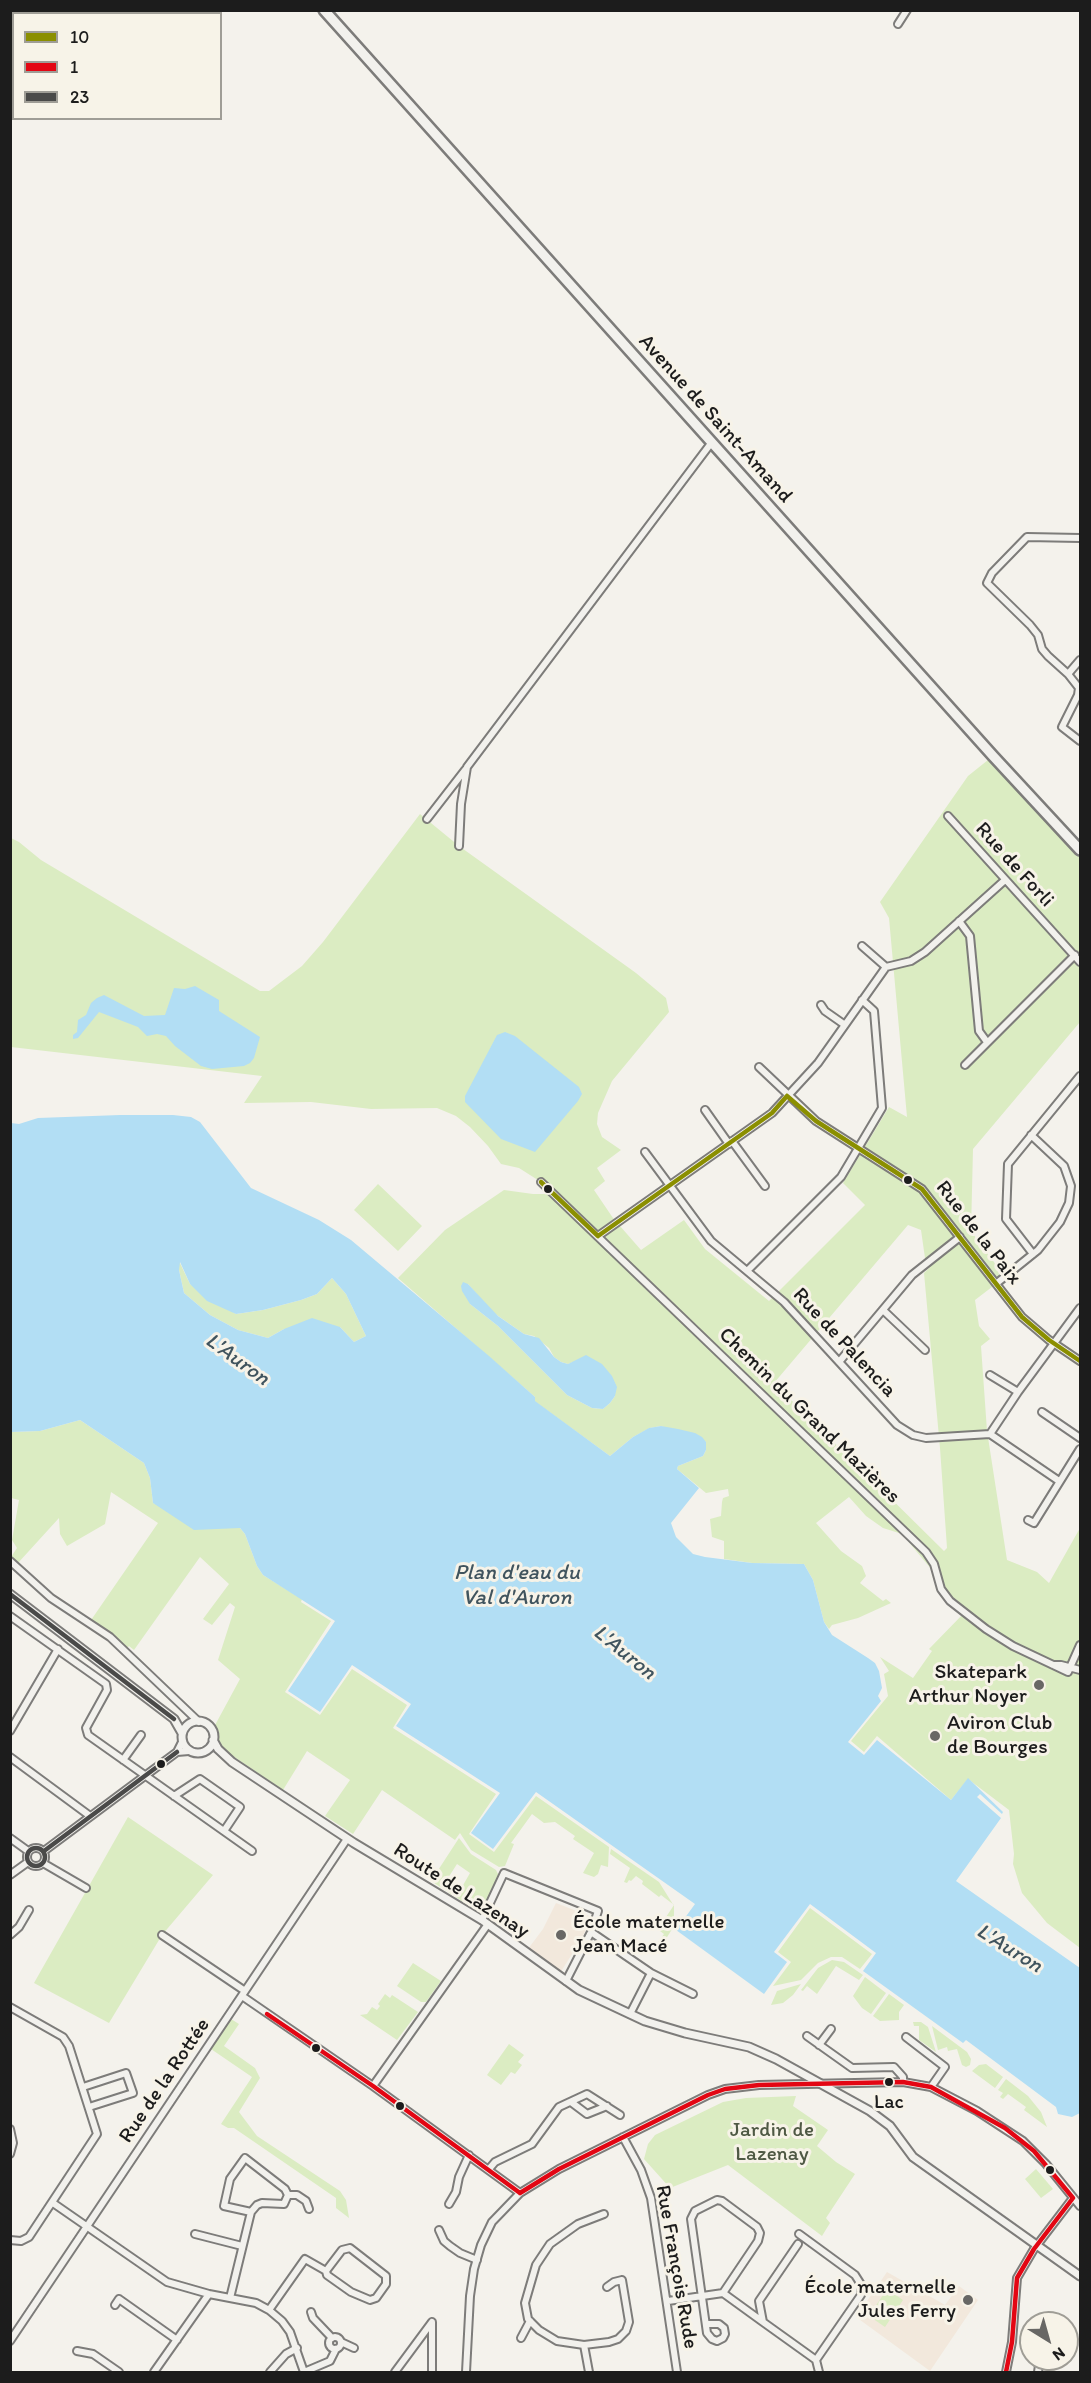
<!DOCTYPE html>
<meta charset="utf-8">
<style>
body{margin:0}
#map{position:relative;width:1091px;height:2383px;overflow:hidden;background:#f4f2ec;font-family:Itim,sans-serif}
canvas{display:block}
.frame{position:absolute;inset:0;border:12px solid #1c1c1c;pointer-events:none}
.legend{position:absolute;left:12px;top:12px;width:210px;height:108px;box-sizing:border-box;background:#f7f3e8;border:2px solid #9f9d96;margin:0;padding:8px 10px;list-style:none;font-size:18px;color:#1c1c1c}
.legend li{display:flex;align-items:center;gap:12px;height:30px}
.legend b{width:30px;border:2px solid #9f9d96}
.north{position:absolute;left:1019px;top:2311px;width:60px;height:60px;box-sizing:border-box;background:#f7f3e8;border:2px solid #9f9d96;border-radius:50%;rotate:143deg;font-size:16px;font-weight:700;line-height:24px;text-align:center;color:#1c1c1c}
.north::after{content:'';display:block;margin:auto;width:21px;height:27px;background:#686765;clip-path:polygon(50% 0,100% 100%,50% 72%,0 100%)}
</style>
<div id="map">
<canvas width="1091" height="2383"></canvas>
<div class="frame"></div>
<ul class="legend">
<li><b style="height:8px;background:#8b8f00"></b>10</li>
<li><b style="height:8px;background:#e30613"></b>1</li>
<li><b style="height:8px;background:#4a4a49"></b>23</li>
</ul>
<div class="north">N</div>
</div>
<script>
const context = document.querySelector('canvas').getContext('2d');
context.lineJoin = 'round';
function fill(path, color) {
  context.fillStyle = color;
  context.fill(path, 'evenodd');
}
function toPath(rows) {
  const path = new Path2D();
  for (const r of rows) {
    if (r.length === 3) {
      path.moveTo(r[0] + r[2], r[1]);
      path.arc(r[0], r[1], r[2], 0, 2 * Math.PI);
      continue;
    }
    path.moveTo(r[0], r[1]);
    for (let i = 2; i < r.length; i += 2) path.lineTo(r[i], r[i + 1]);
  }
  return path;
}
function strokePath(path, color, width, dash) {
  context.strokeStyle = color;
  context.lineWidth = width;
  context.lineCap = dash ? 'butt' : 'round';
  context.setLineDash(dash || []);
  context.stroke(path);
}
function write(font, color, halo, rows, align = 'center') {
  context.font = font + ' Itim,sans-serif';
  context.lineWidth = 6;
  context.setLineDash([]);
  context.textBaseline = 'middle';
  context.strokeStyle = halo;
  context.fillStyle = color;
  for (const [text, x, y, turn = 0] of rows) {
    context.save();
    context.translate(x, y);
    context.rotate((+turn || 0) * Math.PI / 180);
    context.textAlign = isNaN(turn) ? turn : align;
    if (halo) context.strokeText(text, 0, 0);
    context.fillText(text, 0, 0);
    context.restore();
  }
}
fill(toPath([
 [556,1903,592,1917,581,1940,560,1973,528,1949,543,1929],
 [887,2272,945,2305,959,2286,978,2300,930,2371,856,2317]
]), '#f2e8dc');
fill(toPath([
 [993,756,1080,850,1080,1022,973,1149,971,1231,1005,1277,975,1300,979,1326,990,1339,981,1346,987,1431,1007,1560,1037,1572,1049,1583,1080,1528,1080,1948,1047,1923,1022,1893,1013,1864,1014,1854,1009,1810,968,1779,951,1800,877,1736,864,1752,851,1741,888,1696,884,1674,889,1671,880,1657,913,1678,932,1651,929,1649,964,1613,950,1601,937,1576,902,1534,883,1528,866,1516,849,1497,816,1523,841,1551,862,1566,866,1576,860,1583,883,1601,886,1599,891,1603,858,1618,832,1625,829,1629,824,1622,813,1580,804,1564,752,1563,724,1559,724,1541,712,1537,710,1519,721,1516,722,1502,723,1498,729,1496,728,1489,706,1493,677,1469,678,1466,703,1456,706,1450,706,1442,661,1426,650,1428,633,1437,610,1456,534,1401,535,1397,398,1278,445,1230,504,1190,533,1194,548,1194,541,1182,519,1168,501,1164,488,1146,470,1127,456,1116,437,1108,371,1109,311,1102,244,1103,262,1076,11,1047,11,838,19,842,41,860,260,991,269,991,302,966,323,942,420,814,459,846,636,973,666,998,669,1012,612,1081,598,1113,597,1124,602,1137,621,1150,597,1168,605,1181,594,1190,613,1218,641,1250,684,1220,705,1249,769,1301,865,1205,843,1183,889,1107,907,1117,889,918,880,902,968,776],
 [908,1225,921,1230,925,1258,930,1267,924,1273,940,1448,947,1548,944,1551,774,1383],
 [468,1284,491,1311,524,1334,534,1336,549,1348,554,1357,561,1362,568,1364,573,1362,615,1396,610,1403,603,1409,592,1408,567,1395,498,1326,470,1304],
 [378,1184,422,1226,398,1251,354,1210],
 [179,1261,190,1284,236,1314,263,1310,301,1300,317,1294,332,1278,346,1294,366,1336,354,1342,340,1327,284,1329,268,1338,238,1330,210,1315,184,1293,179,1270],
 [80,1420,144,1463,150,1478,153,1503,231,1528,240,1528,245,1534,257,1566,263,1575,302,1599,301,1602,331,1621,285,1692,320,1715,352,1669,407,1705,393,1728,496,1794,469,1834,494,1852,536,1796,609,1847,608,1867,601,1865,598,1874,594,1877,583,1873,594,1853,573,1839,575,1836,555,1822,544,1823,532,1814,511,1843,514,1844,505,1866,499,1867,471,1850,460,1833,455,1840,382,1790,353,1834,325,1816,350,1780,307,1751,283,1790,224,1750,217,1741,214,1727,240,1679,218,1660,235,1607,230,1603,212,1625,203,1619,229,1584,200,1557,134,1650,129,1646,124,1651,89,1623,158,1523,111,1492,105,1524,67,1546,60,1534,59,1518,18,1563,11,1557,17,1548,12,1540,19,1500,11,1498,10,1432,40,1431],
 [128,1817,213,1875,162,1935,109,2023,34,1983],
 [459,1838,471,1854,496,1870,499,1876,484,1910,477,1911,431,1881],
 [457,1864,470,1873,462,1887,448,1878],
 [611,1849,659,1882,674,1906,674,1926,659,1950,654,1947,664,1934,660,1931,666,1922,664,1920,674,1905,661,1895,659,1897,642,1884,643,1881,636,1876,631,1881,629,1880,627,1883,624,1882,630,1868,610,1854],
 [810,1908,872,1954,860,1969,842,1957,831,1957,818,1963,801,1980,773,1986,791,1962,778,1952],
 [832,1960,844,1962,863,1975,859,1980,836,1966,817,1994,807,1986,803,1991,801,1990,818,1968],
 [413,1963,441,1981,426,2002,421,2002,397,1986],
 [865,1977,886,1993,871,2014,862,2008,853,1996],
 [801,1984,793,1995,783,2003,771,2005,777,1991],
 [385,1994,390,1998,392,1995,418,2012,397,2040,360,2015,367,2014,372,2007,377,2010,380,2006,378,2004],
 [889,1994,904,2005,899,2012,899,2020,880,2021,873,2016],
 [231,2019,239,2024,224,2046,255,2068,260,2078,239,2112,257,2136,340,2191,346,2200,349,2218,336,2208,336,2198,234,2128,228,2128,221,2124,252,2077,211,2049],
 [913,2022,921,2022,928,2027,936,2052,919,2040,919,2026,914,2026],
 [932,2026,967,2052,971,2059,970,2065,966,2067,962,2065,957,2049,948,2051,947,2047,938,2050],
 [509,2044,524,2055,518,2062,522,2065,515,2074,511,2072,501,2085,487,2075],
 [986,2064,1003,2077,995,2088,972,2071,979,2065],
 [1006,2079,1028,2096,1041,2112,1047,2127,1024,2110,1026,2107,1008,2094,1003,2099,1000,2097,1003,2093,998,2090],
 [796,2096,793,2106,828,2130,817,2146,836,2162,855,2174,826,2218,830,2223,822,2236,728,2165,670,2188,644,2159,648,2144,655,2135,723,2102,746,2098],
 [1036,2169,1053,2189,1041,2198,1025,2179],
 [887,2289,903,2300,885,2327,869,2316]
]), '#dbecc2');
fill(toPath([
 [195,986,219,1000,219,1011,260,1037,254,1058,250,1063,244,1066,212,1069,201,1066,175,1046,166,1036,157,1034,147,1036,138,1027,99,1012,78,1038,73,1039,73,1035,77,1032,78,1020,86,1015,91,1003,97,998,104,995,144,1016,165,1015,174,988,185,989],
 [505,1032,515,1036,579,1087,582,1094,578,1101,535,1152,501,1139,465,1102,465,1096,497,1035],
 [120,1115,173,1115,191,1117,200,1122,251,1188,319,1220,351,1240,489,1356,535,1397,535,1401,610,1456,633,1437,649,1428,661,1426,678,1429,695,1433,702,1437,706,1442,706,1450,703,1456,678,1466,677,1469,699,1488,671,1523,676,1537,693,1554,705,1557,752,1563,804,1564,813,1580,824,1622,832,1635,868,1658,875,1663,879,1671,882,1688,878,1696,881,1701,848,1742,864,1755,877,1740,951,1800,968,1778,1003,1812,1002,1814,980,1794,977,1797,1001,1818,956,1881,1080,1968,1080,2113,1072,2117,1058,2114,1056,2107,966,2040,963,2043,863,1971,876,1953,810,1904,774,1952,787,1962,764,1994,676,1930,695,1904,536,1792,493,1849,471,1833,500,1793,396,1726,411,1704,352,1665,320,1712,288,1691,335,1621,263,1575,257,1566,245,1534,240,1528,194,1530,153,1503,150,1478,144,1463,80,1420,40,1431,11,1432,11,1123,19,1124,38,1118],
 [180,1262,190,1284,207,1301,236,1314,263,1310,301,1300,317,1294,332,1278,346,1294,366,1336,354,1342,340,1327,312,1318,284,1329,268,1338,238,1330,210,1315,184,1293,179,1270],
 [463,1282,468,1284,498,1316,524,1334,539,1338,554,1357,561,1362,568,1364,586,1355,602,1364,612,1376,617,1387,615,1396,610,1403,603,1409,592,1408,567,1395,498,1326,470,1304,462,1291,461,1286]
]), '#b2def4');
const minor = toPath([
 [898,24,907,10],
 [1080,660,1068,674,1079,688,1078,695,1062,727,1080,741],
 [1068,674,1048,656,1042,649,1038,635,1030,625,987,583,992,573,1027,537,1080,538],
 [948,816,1080,962],
 [427,819,465,770],
 [459,846,461,804,467,767,712,442],
 [959,921,970,936,979,1031,987,1042],
 [862,946,886,967],
 [821,1005,825,1011,845,1025],
 [965,1065,1075,955],
 [759,1067,816,1121,922,1189,1022,1317,1049,1340,1080,1361],
 [705,1110,729,1144],
 [732,1141,765,1186],
 [645,1152,711,1241,784,1302,897,1425,913,1435,926,1438,990,1434,1059,1481],
 [541,1182,926,1552,934,1564,941,1589,950,1601,986,1629,1013,1646,1068,1672,1080,1645],
 [598,1236,772,1113,818,1063,886,967,911,961,925,952,1005,880],
 [1033,1254,1006,1219,1008,1164,1080,1076],
 [747,1271,841,1177,882,1108,874,1011,862,1000],
 [997,1283,1038,1250,1060,1222,1069,1203,1071,1186,1064,1166,1031,1135],
 [883,1310,925,1350],
 [839,1362,912,1275,960,1237],
 [990,1375,1018,1392],
 [1042,1412,1080,1438],
 [990,1434,1018,1392,1080,1308],
 [1028,1520,1034,1523,1080,1449],
 [10,1561,51,1598,110,1637,199,1722],
 [10,1616,106,1684,107,1690,86,1728,88,1735,252,1851],
 [1053,1665,1061,1665,1080,1670],
 [10,1731,58,1649],
 [177,1752,182,1742],
 [10,1757,90,1816],
 [123,1760,141,1735],
 [174,1796,200,1779,240,1807,224,1831],
 [10,1838,28,1851],
 [36,1857,9],
 [44,1851,177,1752,189,1751],
 [43,1863,86,1888],
 [10,1875,28,1862],
 [482,1920,504,1873,598,1911,591,1932,566,1981],
 [591,1932,651,1973,693,1994],
 [10,1935,19,1927,29,1910],
 [162,1935,245,1991],
 [242,1996,373,2086,520,2193],
 [10,2007,63,2037,69,2046,97,2134,29,2237,21,2241,10,2240],
 [630,2014,651,1973],
 [807,2036,852,2068,894,2067,903,2077,903,2082],
 [906,2037,945,2067,931,2087],
 [819,2045,831,2029],
 [373,2086,488,1924],
 [83,2087,126,2073,133,2093,89,2107],
 [571,2102,587,2114,607,2106],
 [10,2129,13,2143,10,2154],
 [623,2137,641,2170,651,2198,677,2372],
 [489,2169,495,2162,532,2144,559,2107,587,2094,620,2115],
 [288,2195,297,2195,306,2201,309,2209],
 [53,2203,167,2282,209,2294,256,2303,269,2310,282,2321,290,2332,304,2372],
 [449,2204,456,2192,459,2177,469,2155],
 [439,2230,444,2241,450,2246,460,2253,477,2260],
 [195,2234,242,2246],
 [230,2298,251,2212,257,2205,262,2203,284,2204,288,2195,285,2189,245,2158,230,2179,224,2206,251,2212],
 [668,2301,723,2293,763,2322,759,2301,798,2244],
 [115,2305,119,2299,177,2340],
 [269,2310,305,2259,326,2271,327,2275,351,2292,370,2300,376,2298,386,2284,386,2276,350,2248,342,2250,326,2271],
 [311,2312,313,2318,332,2338],
 [763,2322,816,2360,861,2295,862,2286,855,2275,799,2234],
 [706,2324,719,2324,724,2328,725,2334,723,2338,717,2341,712,2339,707,2333,691,2219,695,2211,717,2200,722,2201,757,2227,760,2233,758,2241,723,2293],
 [335,2343,6],
 [521,2338,530,2321],
 [10,2341,347,1839],
 [341,2342,354,2348],
 [584,2345,609,2342,618,2339,626,2331,629,2322,622,2280,614,2282,607,2287],
 [77,2351,93,2354,119,2372],
 [816,2360,819,2372],
 [154,2372,209,2294],
 [270,2372,286,2354,297,2348],
 [304,2372,330,2361,336,2349],
 [395,2372,432,2322,432,2372],
 [466,2372,470,2296,474,2269,481,2245,492,2222,520,2193,559,2169,708,2095,725,2089,759,2085,903,2082,931,2087,977,2111,1023,2141,1046,2164,1080,2206],
 [589,2372,584,2345,557,2341,539,2330,528,2319,525,2303,536,2265,550,2244,578,2224,604,2214],
 [1006,2372,1012,2342,1017,2278,1034,2249,1073,2198],
 [1038,2372,1040,2359]
]);
const tertiary = toPath([
 [10,1594,174,1719,182,1733],
 [198,1737,16],
 [213,1740,218,1749,232,1762,354,1843,482,1920,579,1990,645,2021,685,2033,749,2047,776,2059,870,2111,890,2126,913,2157,1080,2276]
]);
const primary = toPath([
 [324,10,993,756,1080,850]
]);
strokePath(minor, '#7d7c7a', 10);
strokePath(tertiary, '#7d7c7a', 11);
strokePath(primary, '#7d7c7a', 14);
strokePath(minor, '#f2f1ed', 6);
strokePath(tertiary, '#f2f1ed', 7);
strokePath(primary, '#f2f1ed', 9);
strokePath(toPath([
 [787,1096,816,1121,922,1189,1022,1317,1049,1340,1080,1361],
 [541,1182,598,1236],
 [598,1236,772,1113,787,1096]
]), '#8b8f00', 4.5);
strokePath(toPath([
 [267,2014,373,2086,520,2193],
 [520,2193,559,2169,708,2095,725,2089,759,2085,903,2082,931,2087,1005,2128,1034,2151,1073,2198],
 [1006,2372,1012,2342,1017,2278,1034,2249,1073,2198]
]), '#e30613', 4.5);
strokePath(toPath([
 [10,1594,174,1719],
 [36,1857,9],
 [44,1851,177,1752]
]), '#4a4a49', 4.5);
for (const [x, y, r, color] of [
 [908,1180,5,"#1c1c1c"],
 [548,1189,5,"#1c1c1c"],
 [1039,1685,6,"#686765"],
 [935,1736,6,"#686765"],
 [161,1764,5,"#1c1c1c"],
 [561,1935,6,"#686765"],
 [316,2048,5,"#1c1c1c"],
 [889,2082,5,"#1c1c1c"],
 [400,2106,5,"#1c1c1c"],
 [1050,2170,5,"#1c1c1c"],
 [968,2300,6,"#686765"]
]) {
  const dot = new Path2D();
  dot.arc(x, y, r, 0, 2 * Math.PI);
  context.fillStyle = color;
  context.fill(dot);
  strokePath(dot, '#f7f3e8', 2);
}
write('20px', '#1c1c1c', '#f7f3e8', [
 ["Lac",889,2103]
]);
write('21px', '#1c1c1c', '#f7f3e8', [
 ["Avenue de Saint-Amand",715,419,48],
 ["Rue de Forli",1014,865,48],
 ["Rue de la Paix",978,1233,52],
 ["Rue de Palencia",844,1343,47],
 ["Chemin du Grand Mazières",809,1416,44],
 ["Route de Lazenay",461,1891,33],
 ["Rue de la Rottée",165,2081,-56],
 ["Rue François Rude",676,2267,80]
]);
write('21px', '#1c1c1c', '#f7f3e8', [
 ["Skatepark",1027,1673],
 ["Arthur Noyer",1027,1697],
 ["Aviron Club",947,1724,"left"],
 ["de Bourges",947,1748,"left"],
 ["École maternelle",573,1923,"left"],
 ["Jean Macé",573,1947,"left"],
 ["École maternelle",956,2288],
 ["Jules Ferry",956,2312]
], 'right');
write('21px', '#4f5944', '#f7f3e8', [
 ["Jardin de",772,2131],
 ["Lazenay",772,2155]
]);
write('italic 22px', '#40545e', '#f7f3e8', [
 ["L'Auron",237,1360,36],
 ["Plan d'eau du",517,1573],
 ["Val d'Auron",517,1598],
 ["L'Auron",624,1653,39],
 ["L'Auron",1009,1949,32]
]);
</script>
